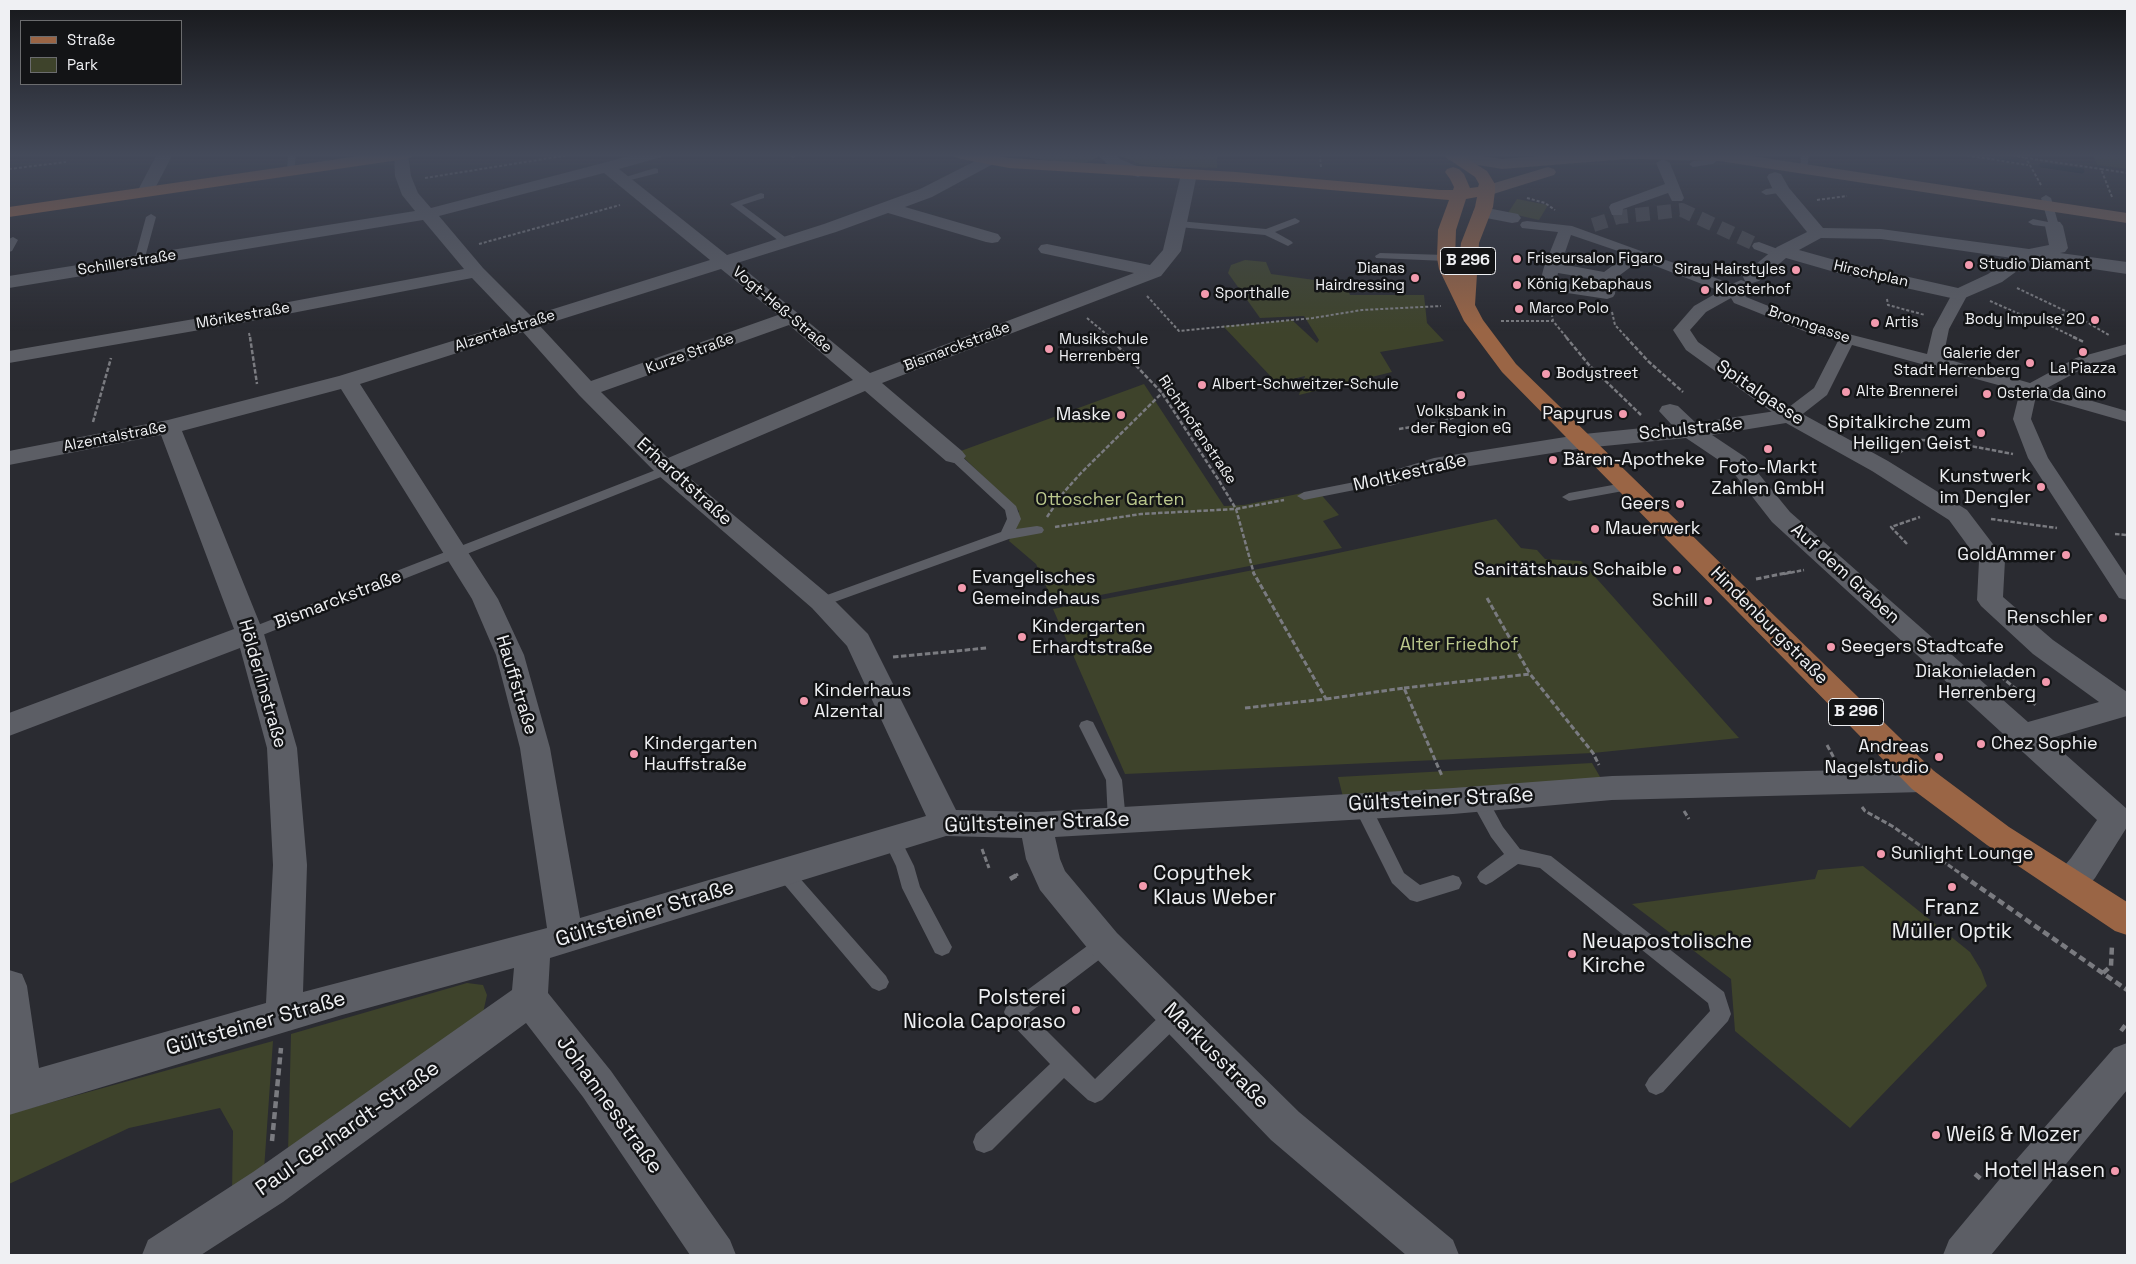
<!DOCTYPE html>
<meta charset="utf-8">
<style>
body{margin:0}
#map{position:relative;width:2136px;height:1264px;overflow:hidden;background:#2a2b31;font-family:"Space Grotesk",sans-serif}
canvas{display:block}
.frame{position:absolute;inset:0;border:10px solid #eff0f3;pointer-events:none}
.legend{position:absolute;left:20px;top:20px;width:162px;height:65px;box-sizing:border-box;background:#131416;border:1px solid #6b6c6e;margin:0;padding:6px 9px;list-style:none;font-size:15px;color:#eff0f3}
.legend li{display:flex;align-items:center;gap:10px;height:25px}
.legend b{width:25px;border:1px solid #6b6c6e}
</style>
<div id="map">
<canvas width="2136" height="1264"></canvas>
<div class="frame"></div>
<ul class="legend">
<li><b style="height:6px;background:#9a6545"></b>Straße</li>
<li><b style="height:14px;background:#3e432b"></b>Park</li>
</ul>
</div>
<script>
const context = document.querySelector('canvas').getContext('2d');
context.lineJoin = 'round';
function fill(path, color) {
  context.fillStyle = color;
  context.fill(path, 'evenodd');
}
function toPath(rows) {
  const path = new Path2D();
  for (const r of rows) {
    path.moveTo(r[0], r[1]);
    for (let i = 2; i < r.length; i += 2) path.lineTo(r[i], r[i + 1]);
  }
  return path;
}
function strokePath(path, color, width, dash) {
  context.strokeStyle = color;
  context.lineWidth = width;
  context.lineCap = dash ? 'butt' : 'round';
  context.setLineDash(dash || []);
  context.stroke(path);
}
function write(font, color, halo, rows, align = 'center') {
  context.font = font + ' "Space Grotesk",sans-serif';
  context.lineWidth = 5;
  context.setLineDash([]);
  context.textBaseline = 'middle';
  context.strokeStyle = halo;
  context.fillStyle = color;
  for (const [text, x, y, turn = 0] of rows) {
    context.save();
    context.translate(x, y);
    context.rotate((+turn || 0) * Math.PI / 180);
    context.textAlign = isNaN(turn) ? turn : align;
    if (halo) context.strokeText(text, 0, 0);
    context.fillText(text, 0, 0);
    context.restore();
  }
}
fill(toPath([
 [1011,154,1095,154,1098,157,1088,162,1067,162,1043,160],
 [1117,154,1217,154,1217,168,1151,166,1139,164],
 [2092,154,2127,154,2127,169,2097,165],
 [1517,199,1548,205,1539,220,1508,213],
 [1245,260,1266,262,1271,274,1322,281,1341,281,1347,287,1350,295,1424,295,1427,323,1444,341,1380,352,1392,372,1299,395,1305,376,1277,383,1223,326,1292,320,1317,343,1319,340,1304,316,1260,318,1228,273,1231,265],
 [1144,384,1224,506,1244,505,1317,490,1339,515,1323,521,1342,548,1054,604,1036,564,1009,541,1019,511,958,452],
 [1496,519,1521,548,1537,550,1545,559,1581,561,1739,738,1593,753,1125,774,1053,609,1315,558],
 [1592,763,1603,782,1343,797,1338,777],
 [1863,866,1970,952,1981,970,1987,986,1850,1128,1735,1031,1731,979,1632,904,1815,879,1818,870],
 [467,983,483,985,487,995,483,1013,288,1153,291,1034],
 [273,1041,264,1170,232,1193,233,1131,220,1108,129,1128,9,1184,9,1114]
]), '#3e432b');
strokePath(toPath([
 [1968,154,2017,161],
 [2042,165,2082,171]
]), '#001420', 5);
strokePath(toPath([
 [1593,225,1618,217,1682,210,1759,246]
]), '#48494e', 14, [14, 8]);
strokePath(toPath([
 [1320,154,1321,167],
 [1957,154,2028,165],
 [2007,154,2026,158],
 [9,169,66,162],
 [425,178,569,155],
 [2041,185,2026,158,2101,169],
 [2112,197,2101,169,2127,173],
 [1527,198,1545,203,1555,210],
 [1817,200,1847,196],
 [479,244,620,205],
 [2017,288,2078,317,2109,335],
 [1147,296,1179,331,1313,318,1362,310,1441,306],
 [1887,299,1888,305,1925,315],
 [1990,301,2015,312],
 [1550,304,1553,321,1567,338],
 [1612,312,1615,325,1627,338],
 [2017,313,2036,319],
 [2069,314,2036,319,2076,338],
 [1087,318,1111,338],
 [1501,321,1553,321],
 [249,333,250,338]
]), '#7a7b80', 2, [3, 2]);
strokePath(toPath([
 [250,337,257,384],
 [1109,337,1162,393,1218,479,1236,509,1254,574],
 [1566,337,1589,365,1641,415],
 [1626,337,1648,361,1683,392],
 [2073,337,2084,342],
 [93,422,111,358],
 [1399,429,1442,422,1454,417],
 [1899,453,1919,440,1944,441,2013,454],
 [1047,517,1064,492,1081,473,1162,393],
 [1991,519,2057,528],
 [1055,527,1141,514,1236,509,1284,500],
 [2115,534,2127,535],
 [1907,544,1891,527,1920,517],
 [1784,574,1804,570]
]), '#7a7b80', 2.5, [4.5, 2]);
strokePath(toPath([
 [1756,579,1791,572],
 [1487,598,1530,674],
 [893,657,987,648],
 [1994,671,2037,706],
 [1404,688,1530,674,1593,753,1599,765],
 [1326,699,1404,688,1442,776],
 [1245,708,1326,699,1253,572],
 [1827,745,1834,758],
 [1862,807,1865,811,1892,826,1964,876],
 [1684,811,1689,819],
 [982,849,989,868],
 [1015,876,1018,874]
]), '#7a7b80', 3, [5.5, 2.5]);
strokePath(toPath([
 [1962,875,2127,990],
 [1010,879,1017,875],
 [2103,973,2111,966,2112,945],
 [2121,1031,2127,1023],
 [272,1141,281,1048],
 [1975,1174,1982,1180]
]), '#7a7b80', 4.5, [7, 4]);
fill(toPath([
 [288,154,296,154,294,173,288,173,287,171,288,154],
 [787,154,797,154,797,155,793,158,787,154],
 [1716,154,1723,156,1713,164,1693,167,1689,164,1693,161,1708,160,1716,154],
 [1801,154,1809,154,1807,171,1804,172,1800,169,1801,154],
 [655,168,658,169,658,173,623,182,619,179,655,168],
 [1781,187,1786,190,1784,192,1766,195,1761,192,1766,189,1781,187],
 [761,193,764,194,764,198,742,205,789,240,789,244,783,244,730,204,761,193],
 [2046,195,2051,198,2059,226,2057,228,2033,225,2028,222,2033,219,2048,222,2041,198,2046,195],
 [151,214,156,217,144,261,139,264,135,263,134,261,146,217,151,214],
 [1295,218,1300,221,1298,223,1275,232,1291,241,1293,243,1288,246,1265,235,1179,227,1174,224,1179,221,1266,229,1295,218],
 [13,237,18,240,12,251,9,252,9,239,13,237],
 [1380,253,1446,255,1451,258,1446,261,1376,258,1375,256,1380,253],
 [954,452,958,453,1016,506,1021,519,1016,529,1037,526,1042,527,1044,530,1042,533,1009,539,826,605,816,605,814,602,816,599,1001,532,1007,519,1005,510,950,459,948,456,954,452],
 [666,466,672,470,671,473,255,638,250,639,245,638,242,634,245,630,666,466],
 [1390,475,1395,476,1396,479,1395,482,1304,500,1297,496,1304,492,1390,475],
 [1629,482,1634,483,1636,486,1634,489,1569,501,1562,497,1569,493,1629,482],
 [1087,720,1093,722,1122,780,1126,821,1123,826,1117,828,1111,826,1108,821,1106,780,1079,726,1081,722,1087,720],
 [1479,792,1485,794,1503,827,1520,849,1551,856,1724,992,1731,1014,1728,1021,1663,1092,1656,1095,1649,1092,1645,1085,1649,1078,1710,1011,1708,1003,1540,868,1518,864,1492,882,1486,885,1480,882,1477,877,1480,872,1504,854,1491,837,1470,799,1473,794,1479,792],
 [1362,798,1368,800,1404,873,1420,885,1453,875,1459,877,1462,883,1459,889,1417,902,1410,900,1392,883,1353,805,1356,800,1362,798],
 [892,832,898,834,914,866,920,887,952,947,949,953,942,956,935,953,902,888,896,866,883,839,886,834,892,832],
 [784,864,790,867,886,976,889,982,886,988,879,991,872,988,778,877,775,872,778,867,784,864],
 [1105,935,1112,938,1115,944,1112,950,1029,1013,1095,1079,1168,1008,1175,1006,1182,1008,1185,1015,1182,1022,1102,1100,1095,1103,1088,1100,1064,1078,992,1150,984,1153,976,1150,973,1142,976,1134,1050,1064,1007,1019,1004,1012,1007,1005,1098,938,1105,935]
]), '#5c5e65');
fill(toPath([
 [1663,159,1670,163,1684,198,1682,201,1672,201,1668,193,1623,209,1622,215,1612,215,1609,207,1611,204,1665,184,1656,163,1663,159],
 [1527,221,1572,226,1732,284,1741,280,1746,282,1749,285,1742,291,1746,297,1821,327,1927,354,1933,329,1952,294,1954,291,1966,291,1968,294,1949,329,1943,358,2030,383,2076,358,2127,344,2127,354,2088,366,2047,388,2127,411,2127,422,2036,396,2031,419,2048,458,2127,577,2127,600,2119,598,2028,458,2013,419,2020,391,1852,345,1827,395,1795,420,1789,421,1783,420,1686,350,1673,330,1694,306,1720,291,1640,260,1616,278,1615,294,1613,297,1607,299,1541,289,1539,286,1544,267,1558,232,1522,228,1520,225,1522,222,1527,221],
 [1571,235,1618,251,1627,255,1604,272,1561,264,1571,235],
 [1558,273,1600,280,1600,288,1556,282,1558,273],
 [1731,298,1734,303,1809,333,1838,341,1814,388,1789,407,1698,342,1690,330,1706,312,1731,298],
 [1759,242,1783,251,1785,254,1783,257,1778,258,1754,249,1752,246,1754,243,1759,242]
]), '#5c5e65');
fill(toPath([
 [157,154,173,154,151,196,139,196,137,192,157,154],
 [394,154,408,154,411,176,418,193,431,208,637,154,664,154,662,157,619,169,727,255,824,224,920,189,983,157,995,157,997,160,995,163,932,197,905,207,998,234,1001,238,998,242,992,243,986,242,888,213,836,232,737,263,870,373,1134,273,1041,253,1038,249,1041,245,1047,244,1150,265,1163,250,1181,174,1183,171,1189,169,1195,171,1197,174,1181,251,1161,276,882,383,962,451,966,456,962,461,954,463,946,461,865,391,680,470,830,596,868,634,956,810,1036,812,1453,788,1612,776,1923,768,1934,771,1939,780,1934,789,1923,792,1612,800,1453,814,1055,837,1060,859,1065,871,1117,933,1299,1112,1453,1240,1459,1255,1406,1255,1271,1140,1093,955,1040,890,1026,859,1022,838,946,836,550,958,548,993,611,1071,730,1240,736,1255,690,1255,583,1097,526,1023,283,1202,201,1255,142,1255,148,1240,253,1172,512,990,514,968,342,1015,9,1115,9,970,22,974,27,986,39,1068,266,1003,273,865,267,748,240,648,9,736,9,713,234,629,161,435,9,465,9,451,168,420,339,376,514,322,472,278,246,322,9,363,9,351,246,310,464,269,423,220,9,288,9,276,415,211,402,195,395,176,394,154],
 [604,173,710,260,531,316,483,268,439,216,604,173],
 [721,269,778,315,591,381,540,326,721,269],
 [789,325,853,380,668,458,601,392,789,325],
 [523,332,579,395,658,475,812,608,847,646,926,816,580,918,550,748,524,655,498,599,360,384,523,332],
 [341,389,472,599,496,655,520,748,547,928,303,992,307,865,297,748,264,634,182,431,341,389],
 [1097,154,1115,154,1120,159,1144,169,1146,172,1144,175,1138,177,1132,175,1108,165,1097,154],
 [1775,172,1781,174,1789,188,1823,228,1881,229,2029,249,2049,245,2045,226,2048,222,2054,221,2060,222,2063,226,2068,248,2065,252,2060,253,2127,262,2127,274,2032,260,2002,282,1960,300,1838,273,1786,258,1759,281,1752,283,1745,281,1743,277,1745,273,1777,247,1807,232,1773,190,1767,177,1769,174,1775,172],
 [1821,238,1881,239,2012,258,1988,274,1958,288,1842,262,1799,250,1821,238],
 [1482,207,1518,214,1521,218,1518,222,1512,223,1476,216,1473,212,1476,208,1482,207],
 [1670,404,1678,406,1696,423,1789,409,1797,411,1888,461,1967,510,2005,560,2003,597,2053,640,2127,692,2127,716,2048,739,2127,809,2127,827,2095,878,2082,893,2070,897,2058,893,2053,883,2058,873,2071,858,2097,820,1772,522,1729,467,1686,438,1584,448,1438,471,1390,486,1382,484,1378,479,1382,474,1434,458,1584,434,1672,425,1659,411,1662,406,1670,404],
 [1786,423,1872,471,1949,520,1979,561,1977,600,1981,606,2033,654,2099,702,2028,722,1790,512,1745,457,1712,435,1786,423],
 [2127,1043,2127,1090,1991,1255,1943,1255,1949,1240,2009,1168,2114,1048,2127,1043]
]), '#5c5e65');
fill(toPath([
 [1448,154,1468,154,1502,159,1565,154,1739,154,2127,213,2127,223,1719,161,1628,159,1502,169,1448,160,1446,157,1448,154],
 [1548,167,1554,169,1556,172,1554,175,1487,196,1481,195,1479,191,1481,187,1548,167]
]), '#7b6255');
fill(toPath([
 [372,154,414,154,412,157,406,159,9,217,9,207,372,154],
 [953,154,988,154,1009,158,1236,172,1440,190,1453,190,1454,187,1450,179,1445,172,1447,169,1453,167,1459,169,1464,174,1470,188,1478,187,1479,184,1475,177,1441,154,1460,154,1487,171,1495,184,1495,191,1493,207,1479,243,1475,305,1483,320,1516,364,1934,771,2009,827,2127,902,2127,935,2115,931,1987,845,1912,789,1502,372,1464,321,1439,269,1437,258,1438,230,1449,200,1236,182,1009,168,961,159,955,157,953,154],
 [1477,197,1475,207,1461,243,1458,270,1455,258,1456,230,1466,199,1477,197]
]), '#9a6545');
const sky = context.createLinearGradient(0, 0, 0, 331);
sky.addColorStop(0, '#17181b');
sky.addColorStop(0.47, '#444a5a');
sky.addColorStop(1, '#444a5a00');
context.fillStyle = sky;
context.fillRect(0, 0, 2136, 331);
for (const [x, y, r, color] of [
 [1517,259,5,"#f29aae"],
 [1969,265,5,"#f29aae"],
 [1796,270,5,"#f29aae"],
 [1415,278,5,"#f29aae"],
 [1517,285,5,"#f29aae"],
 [1705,290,5,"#f29aae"],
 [1205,294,5,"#f29aae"],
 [1519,309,5,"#f29aae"],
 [2095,320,5,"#f29aae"],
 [1875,323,5,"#f29aae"],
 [1049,349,5,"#f29aae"],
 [2083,352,5,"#f29aae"],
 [2030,363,5,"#f29aae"],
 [1546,374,5,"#f29aae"],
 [1202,385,5,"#f29aae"],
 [1846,392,5,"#f29aae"],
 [1987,394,5,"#f29aae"],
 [1461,395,5,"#f29aae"],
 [1623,414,5,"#f29aae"],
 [1121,415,5,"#f29aae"],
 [1981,433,5,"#f29aae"],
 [1768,449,5,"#f29aae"],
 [1553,460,5,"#f29aae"],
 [2041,487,5,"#f29aae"],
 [1680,504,5,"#f29aae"],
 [1595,529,5,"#f29aae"],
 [2066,555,5,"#f29aae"],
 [1677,570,5,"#f29aae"],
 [962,588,5,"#f29aae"],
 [1708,601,5,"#f29aae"],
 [2103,618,5,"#f29aae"],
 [1022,637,5,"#f29aae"],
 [1831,647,5,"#f29aae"],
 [2046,682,5,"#f29aae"],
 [804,701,5,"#f29aae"],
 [1981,744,5,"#f29aae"],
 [634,754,5,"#f29aae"],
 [1939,757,5,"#f29aae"],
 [1881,854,5,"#f29aae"],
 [1143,886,5,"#f29aae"],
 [1952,887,5,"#f29aae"],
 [1572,954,5,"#f29aae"],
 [1076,1010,5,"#f29aae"],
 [1936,1135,5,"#f29aae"],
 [2115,1171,5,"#f29aae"]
]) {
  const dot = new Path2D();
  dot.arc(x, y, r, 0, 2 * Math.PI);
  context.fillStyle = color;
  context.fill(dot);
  strokePath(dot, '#131416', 2);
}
write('15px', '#eff0f3', '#131416', [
 ["Friseursalon Figaro",1527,259],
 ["Studio Diamant",1979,265],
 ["Dianas",1405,269,"right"],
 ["Hairdressing",1405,286,"right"],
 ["Siray Hairstyles",1786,270,"right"],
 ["König Kebaphaus",1527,285],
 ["Klosterhof",1715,290],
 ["Sporthalle",1215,294],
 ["Marco Polo",1529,309],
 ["Body Impulse 20",2085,320,"right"],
 ["Artis",1885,323],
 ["Musikschule",1059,340],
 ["Herrenberg",1059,357],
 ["Galerie der",2020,354,"right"],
 ["Stadt Herrenberg",2020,371,"right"],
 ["La Piazza",2083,369,"center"],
 ["Bodystreet",1556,374],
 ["Albert-Schweitzer-Schule",1212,385],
 ["Alte Brennerei",1856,392],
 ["Osteria da Gino",1997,394],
 ["Volksbank in",1461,412,"center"],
 ["der Region eG",1461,429,"center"]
], 'left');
write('15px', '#eff0f3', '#131416', [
 ["Schillerstraße",127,263,-9],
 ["Hirschplan",1871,274,13],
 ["Vogt-Heß-Straße",782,310,40],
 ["Mörikestraße",243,316,-10],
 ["Bronngasse",1809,325,19],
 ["Alzentalstraße",505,331,-18],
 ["Bismarckstraße",957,347,-21],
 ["Kurze Straße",690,354,-20],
 ["Richthofenstraße",1197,430,56],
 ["Alzentalstraße",115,437,-11]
]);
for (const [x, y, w] of [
 [1468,261,55],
 [1856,712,55]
]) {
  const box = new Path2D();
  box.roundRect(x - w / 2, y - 13.5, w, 27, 4);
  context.fillStyle = '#131416';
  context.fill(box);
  strokePath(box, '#eff0f3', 1);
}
write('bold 16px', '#eff0f3', null, [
 ["B 296",1468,261],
 ["B 296",1856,712]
]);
write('18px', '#eff0f3', '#131416', [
 ["Spitalgasse",1760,393,34],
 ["Schulstraße",1691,429,-6],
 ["Moltkestraße",1410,473,-13],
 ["Erhardtstraße",684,482,42],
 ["Auf dem Graben",1845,574,42],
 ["Bismarckstraße",338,600,-21],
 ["Hindenburgstraße",1769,626,45],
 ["Hölderlinstraße",262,684,74],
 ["Hauffstraße",516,685,73]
]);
write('18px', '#eff0f3', '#131416', [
 ["Papyrus",1613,414],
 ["Maske",1111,415],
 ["Spitalkirche zum",1971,423],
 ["Heiligen Geist",1971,444],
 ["Bären-Apotheke",1563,460,"left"],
 ["Foto-Markt",1768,468,"center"],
 ["Zahlen GmbH",1768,489,"center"],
 ["Kunstwerk",2031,477],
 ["im Dengler",2031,498],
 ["Geers",1670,504],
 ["Mauerwerk",1605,529,"left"],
 ["GoldAmmer",2056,555],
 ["Sanitätshaus Schaible",1667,570],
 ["Evangelisches",972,578,"left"],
 ["Gemeindehaus",972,599,"left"],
 ["Schill",1698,601],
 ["Renschler",2093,618],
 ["Kindergarten",1032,627,"left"],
 ["Erhardtstraße",1032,648,"left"],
 ["Seegers Stadtcafe",1841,647,"left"],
 ["Diakonieladen",2036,672],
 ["Herrenberg",2036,693],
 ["Kinderhaus",814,691,"left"],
 ["Alzental",814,712,"left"],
 ["Kindergarten",644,744,"left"],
 ["Hauffstraße",644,765,"left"],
 ["Chez Sophie",1991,744,"left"],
 ["Andreas",1929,747],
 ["Nagelstudio",1929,768],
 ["Sunlight Lounge",1891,854,"left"]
], 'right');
write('18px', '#bbc88d', '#131416', [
 ["Ottoscher Garten",1110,500],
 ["Alter Friedhof",1459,645]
]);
write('21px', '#eff0f3', '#131416', [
 ["Gültsteiner Straße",1441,800,-3],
 ["Gültsteiner Straße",1037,823,-2],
 ["Gültsteiner Straße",645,914,-17],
 ["Gültsteiner Straße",256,1024,-16],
 ["Markusstraße",1216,1056,45],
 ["Johannesstraße",609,1105,54],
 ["Paul-Gerhardt-Straße",348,1129,-35]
]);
write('21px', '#eff0f3', '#131416', [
 ["Copythek",1153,874],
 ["Klaus Weber",1153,898],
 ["Franz",1952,908,"center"],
 ["Müller Optik",1952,932,"center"],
 ["Neuapostolische",1582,942],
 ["Kirche",1582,966],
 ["Polsterei",1066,998,"right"],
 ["Nicola Caporaso",1066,1022,"right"],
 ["Weiß & Mozer",1946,1135],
 ["Hotel Hasen",2105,1171,"right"]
], 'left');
</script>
